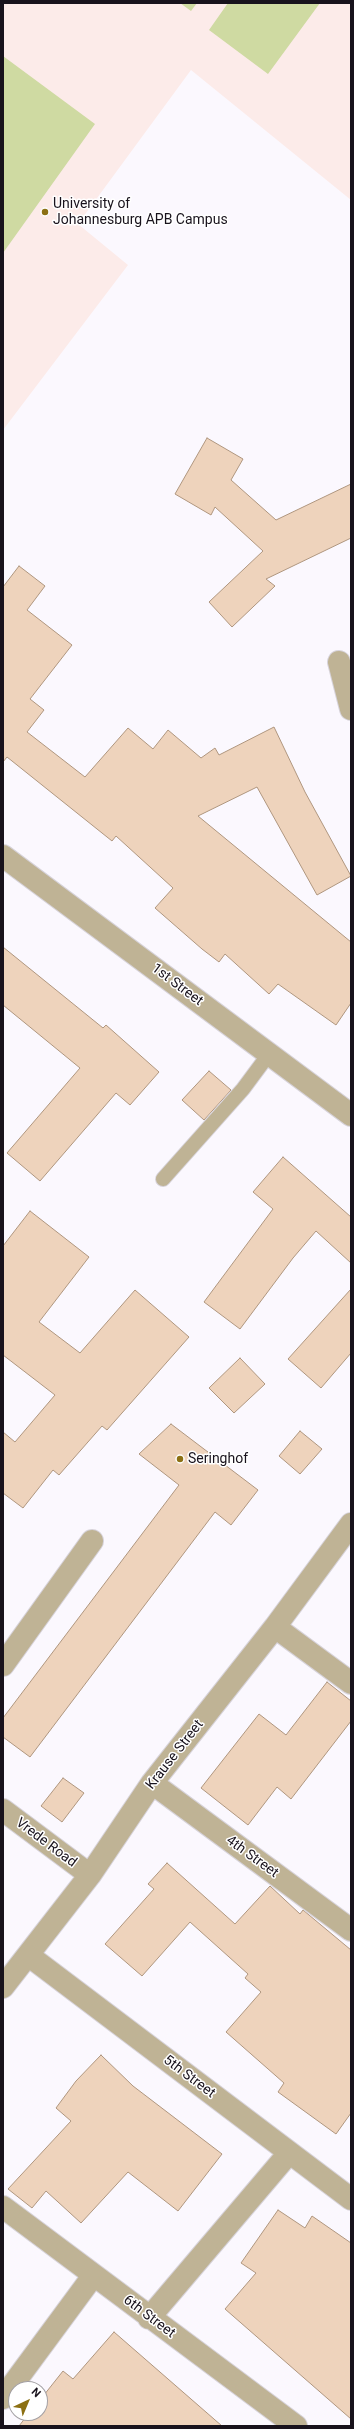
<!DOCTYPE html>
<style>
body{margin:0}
#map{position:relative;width:354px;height:2429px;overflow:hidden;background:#fbf8fe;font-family:Roboto,sans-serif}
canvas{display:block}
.frame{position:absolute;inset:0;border:4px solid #18121c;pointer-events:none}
.north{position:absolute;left:8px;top:2381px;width:40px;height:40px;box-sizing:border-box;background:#fff;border:1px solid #a3a0a4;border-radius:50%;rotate:44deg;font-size:11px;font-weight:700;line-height:16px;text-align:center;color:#18121c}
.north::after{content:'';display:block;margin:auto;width:14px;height:18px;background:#8c7013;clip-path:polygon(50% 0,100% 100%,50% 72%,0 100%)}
</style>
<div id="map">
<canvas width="354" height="2429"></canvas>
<div class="frame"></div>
<div class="north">N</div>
</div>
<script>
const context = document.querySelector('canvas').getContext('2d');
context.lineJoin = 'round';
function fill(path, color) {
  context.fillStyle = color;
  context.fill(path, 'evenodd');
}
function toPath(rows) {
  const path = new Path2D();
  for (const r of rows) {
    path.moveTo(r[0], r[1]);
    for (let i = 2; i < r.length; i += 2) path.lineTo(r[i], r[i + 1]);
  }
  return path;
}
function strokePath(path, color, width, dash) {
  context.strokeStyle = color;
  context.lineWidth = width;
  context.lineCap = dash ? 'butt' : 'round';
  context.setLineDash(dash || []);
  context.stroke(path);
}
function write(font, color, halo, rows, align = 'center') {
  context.font = font + ' Roboto,sans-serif';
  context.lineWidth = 3;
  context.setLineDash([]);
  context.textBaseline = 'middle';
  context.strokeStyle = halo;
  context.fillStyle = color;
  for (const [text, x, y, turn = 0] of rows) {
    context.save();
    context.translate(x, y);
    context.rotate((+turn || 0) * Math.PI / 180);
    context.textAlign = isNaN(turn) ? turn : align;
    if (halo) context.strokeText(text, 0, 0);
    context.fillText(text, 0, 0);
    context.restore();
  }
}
fill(toPath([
 [3,3,351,3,351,200,191,70,78,224,128,265,3,430]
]), '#fcebe9');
fill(toPath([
 [180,3,197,3,191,11],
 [228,3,320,3,268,74,209,30],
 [3,56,95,124,3,253]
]), '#cfdaa2');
const building = toPath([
 [207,438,243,459,231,480,276,520,351,484,351,538,266,579,275,586,232,627,209,602,263,551,215,507,211,515,175,494,207,438],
 [19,566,45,586,27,610,72,645,30,699,44,710,27,732,85,777,128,728,153,749,168,730,201,758,215,748,219,755,274,727,305,792,351,876,317,895,257,787,198,816,351,942,351,1003,336,1025,278,984,269,994,225,954,219,962,202,949,155,908,173,888,116,836,112,841,7,757,3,762,3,587,19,566],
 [3,947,103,1028,106,1025,159,1072,130,1105,116,1093,40,1181,7,1153,80,1068,3,1005,3,947],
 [209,1071,231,1090,204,1120,182,1100,209,1071],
 [283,1157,351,1217,351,1263,316,1231,293,1258,240,1329,204,1302,273,1209,253,1192,283,1157],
 [30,1211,89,1257,39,1322,80,1353,135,1290,189,1337,107,1430,102,1426,59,1475,53,1470,23,1508,3,1493,3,1432,15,1442,55,1395,3,1355,3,1246,30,1211],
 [351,1289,351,1353,321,1388,288,1359,351,1289],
 [240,1358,265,1384,234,1413,209,1388,240,1358],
 [171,1424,258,1490,231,1525,215,1512,30,1757,3,1737,3,1718,179,1485,139,1454,171,1424],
 [300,1431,322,1449,300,1474,279,1456,300,1431],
 [327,1682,351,1701,351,1721,291,1799,277,1787,248,1825,201,1788,259,1714,286,1735,327,1682],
 [63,1778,84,1793,62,1822,41,1806,63,1778],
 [167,1863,235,1924,270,1886,300,1914,303,1910,351,1950,351,2113,336,2134,278,2092,284,2083,226,2032,261,1992,245,1978,248,1974,190,1922,142,1976,105,1944,154,1889,148,1884,167,1863],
 [101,2055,133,2086,222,2154,178,2211,128,2172,81,2223,46,2191,32,2208,8,2189,71,2121,56,2108,76,2081,101,2055],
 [278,2210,305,2228,312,2216,351,2243,351,2419,225,2309,256,2273,241,2263,278,2210],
 [114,2332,222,2426,19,2426,29,2413,40,2413,40,2400,63,2371,73,2379,114,2332]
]);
fill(building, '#eed3bc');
strokePath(building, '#af967f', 1);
const lane = toPath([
 [163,1179,243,1089,269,1054]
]);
const street = toPath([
 [339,662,351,709],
 [3,856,351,1115],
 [275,1627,351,1683],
 [3,1665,92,1541],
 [152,1783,351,1930],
 [3,1810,90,1875],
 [28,1955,351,2199],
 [3,1987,90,1875,152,1783,275,1627,351,1524],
 [3,2207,296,2426],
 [149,2318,289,2153],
 [3,2398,93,2276]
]);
strokePath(lane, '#d7d3da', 16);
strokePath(street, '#d7d3da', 24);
strokePath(lane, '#bfb395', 14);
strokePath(street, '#bfb395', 22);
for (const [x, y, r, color] of [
 [45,212,4,"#8c7013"],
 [180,1459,4,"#8c7013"]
]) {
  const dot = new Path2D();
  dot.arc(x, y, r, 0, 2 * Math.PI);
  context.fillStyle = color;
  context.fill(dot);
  strokePath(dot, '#fff', 1.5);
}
write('14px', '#18121c', '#fff', [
 ["University of",53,204],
 ["Johannesburg APB Campus",53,220],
 ["Seringhof",188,1459]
], 'left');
write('14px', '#18121c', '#fff', [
 ["1st Street",177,985,37],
 ["Krause Street",175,1755,-52],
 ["Vrede Road",46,1843,37],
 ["4th Street",252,1857,36],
 ["5th Street",189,2077,37],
 ["6th Street",149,2317,37]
]);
</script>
